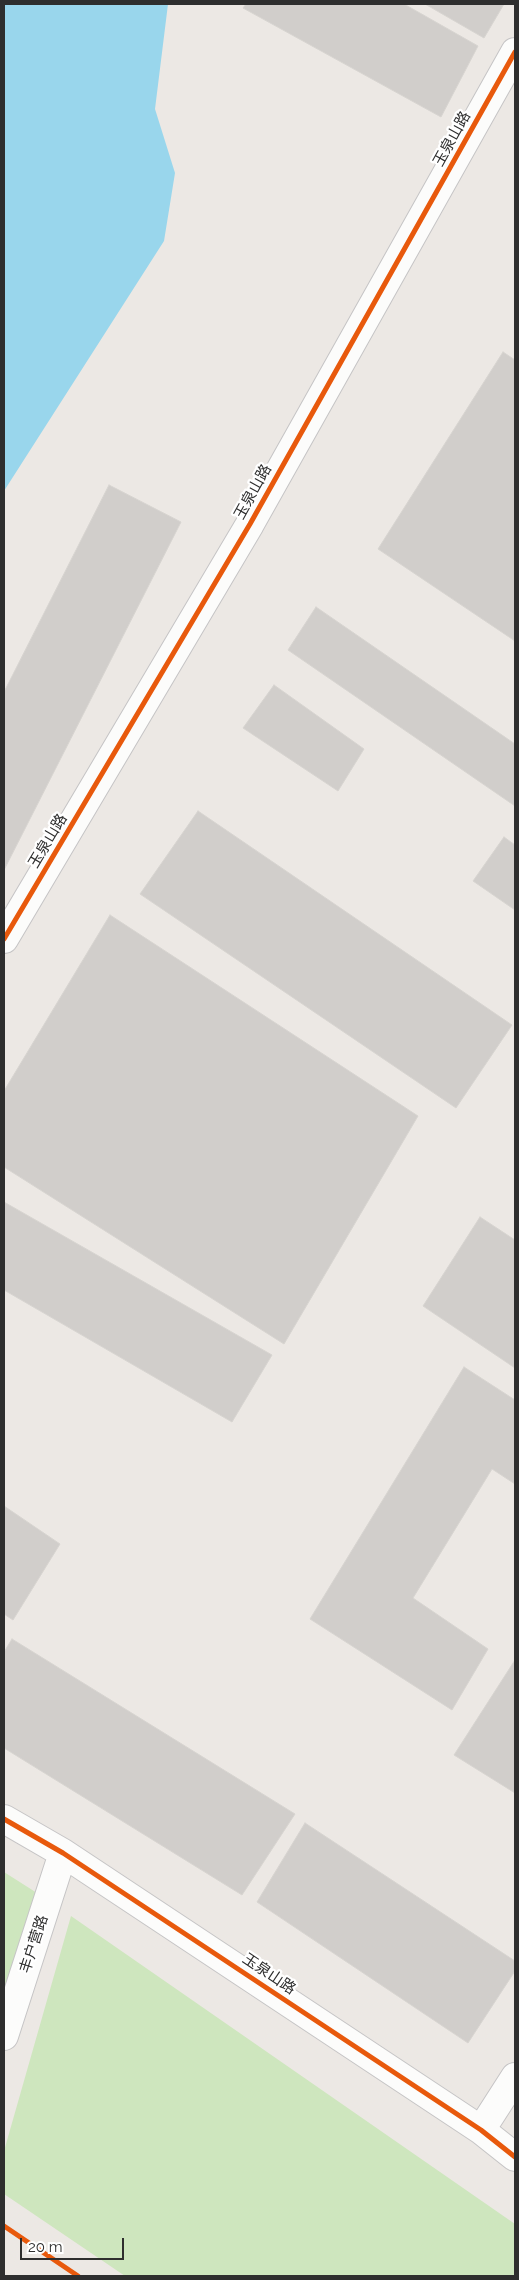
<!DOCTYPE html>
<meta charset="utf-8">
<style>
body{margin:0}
#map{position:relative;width:519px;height:2280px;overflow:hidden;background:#ece8e4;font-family:Raleway,sans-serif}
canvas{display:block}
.frame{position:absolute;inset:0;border:5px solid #2e2e2e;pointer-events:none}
.scale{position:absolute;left:20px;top:2238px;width:104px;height:22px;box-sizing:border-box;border:2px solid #2e2e2e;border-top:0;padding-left:6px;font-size:15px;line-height:18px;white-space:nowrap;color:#2e2e2e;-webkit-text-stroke:4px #fff;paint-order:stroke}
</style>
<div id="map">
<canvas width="519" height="2280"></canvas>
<div class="frame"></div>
<div class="scale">20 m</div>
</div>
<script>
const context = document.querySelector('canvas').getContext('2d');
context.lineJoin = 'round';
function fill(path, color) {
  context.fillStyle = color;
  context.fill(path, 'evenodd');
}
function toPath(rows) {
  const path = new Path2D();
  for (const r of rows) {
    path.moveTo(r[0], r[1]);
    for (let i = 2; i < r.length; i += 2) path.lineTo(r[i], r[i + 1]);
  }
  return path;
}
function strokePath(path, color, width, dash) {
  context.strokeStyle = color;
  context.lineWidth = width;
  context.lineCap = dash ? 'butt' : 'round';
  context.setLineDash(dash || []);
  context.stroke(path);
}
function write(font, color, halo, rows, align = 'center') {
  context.font = font + ' Raleway,"Noto Sans SC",sans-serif';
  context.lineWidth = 4.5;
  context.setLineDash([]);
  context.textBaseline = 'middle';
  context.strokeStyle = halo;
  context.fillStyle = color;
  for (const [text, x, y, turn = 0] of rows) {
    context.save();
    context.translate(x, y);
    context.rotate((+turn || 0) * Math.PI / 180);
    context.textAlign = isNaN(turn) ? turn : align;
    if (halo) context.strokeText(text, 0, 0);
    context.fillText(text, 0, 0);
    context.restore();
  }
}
fill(toPath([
 [4,1872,37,1893,4,1994],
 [71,1916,515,2224,515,2276,125,2276,4,2194,4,2151]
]), '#cee6be');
fill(toPath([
 [4,4,168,4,155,109,175,173,164,241,4,491]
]), '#99d6ec');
const building = toPath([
 [246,4,404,4,478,46,441,117,243,8,246,4],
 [425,4,504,4,484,38,425,4],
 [503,352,515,360,515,641,378,549,503,352],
 [109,485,181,522,4,870,4,692,109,485],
 [316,607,515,744,515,806,288,650,316,607],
 [274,685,364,749,338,791,243,728,274,685],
 [198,811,512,1025,456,1108,140,894,198,811],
 [504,837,515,845,515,910,473,881,504,837],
 [110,915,418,1116,284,1344,4,1167,4,1091,110,915],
 [4,1202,272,1355,232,1422,4,1290,4,1202],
 [480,1217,515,1240,515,1368,423,1306,480,1217],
 [464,1367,515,1400,515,1484,492,1469,413,1598,488,1649,452,1710,310,1619,464,1367],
 [4,1506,60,1544,13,1620,4,1614,4,1506],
 [12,1639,295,1814,242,1895,4,1748,4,1652,12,1639],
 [515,1660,515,1793,454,1755,515,1660],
 [305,1823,515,1961,515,1971,468,2043,257,1902,305,1823]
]);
fill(building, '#d1cecb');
strokePath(building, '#d7d4d0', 1);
const minor = toPath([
 [4,939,250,524,515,52],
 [4,1819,63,1853,481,2130,515,2157],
 [4,2036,63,1853],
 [481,2130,515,2077]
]);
strokePath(minor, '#c5c4c5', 30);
strokePath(minor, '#fcfcfb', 28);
strokePath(toPath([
 [4,939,250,524,515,52],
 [4,1819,63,1853,481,2130,515,2157],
 [4,2226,78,2276]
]), '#e8590c', 5);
write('15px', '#2e2e2e', '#fff', [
 ["玉泉山路",452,139,-61],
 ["玉泉山路",253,492,-61],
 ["玉泉山路",48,841,-59],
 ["丰户营路",34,1944,-72],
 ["玉泉山路",269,1974,34]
]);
</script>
